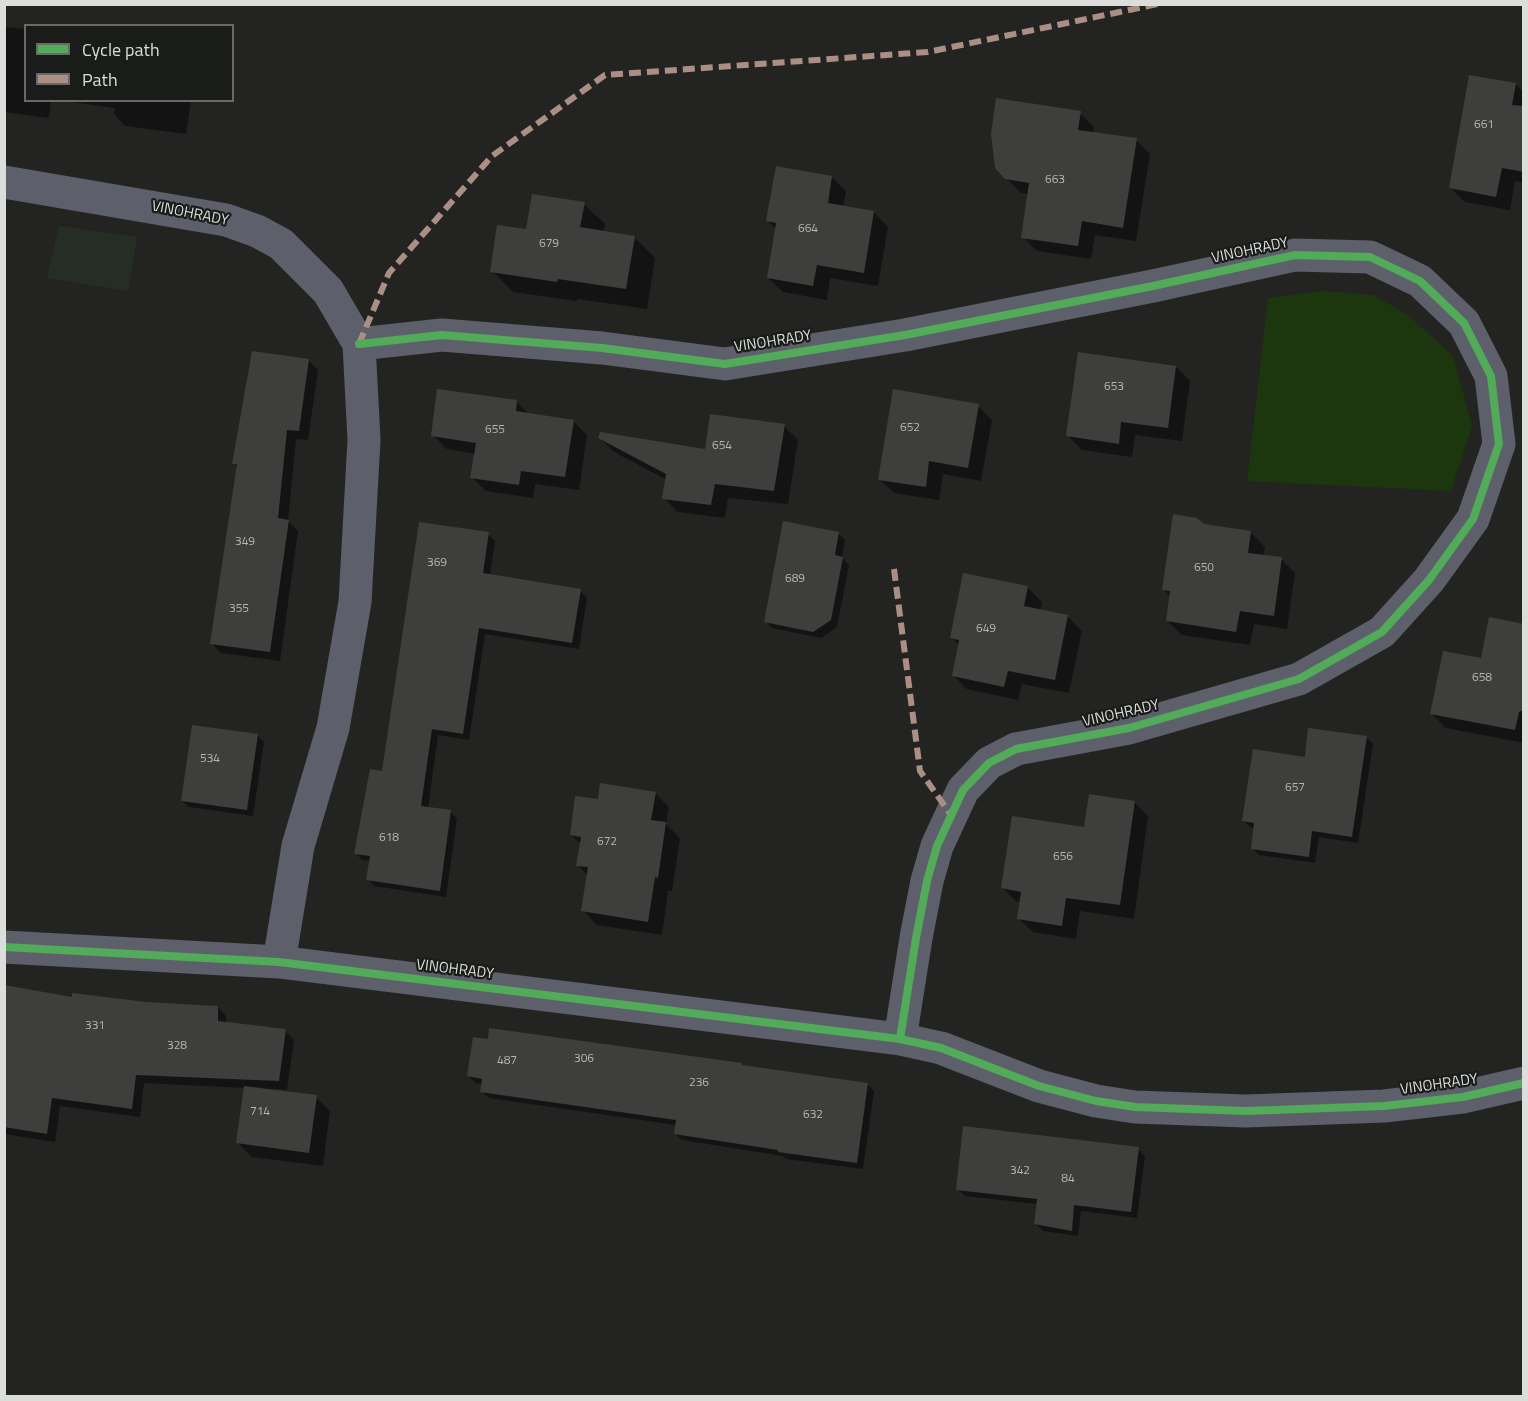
<!DOCTYPE html>
<style>
body{margin:0}
#map{position:relative;width:1528px;height:1401px;overflow:hidden;background:#232422;font-family:"Titillium Web",sans-serif}
canvas{display:block}
.frame{position:absolute;inset:0;border:6px solid #dcdedb;pointer-events:none}
.legend{position:absolute;left:24px;top:24px;width:210px;height:78px;box-sizing:border-box;background:#191c18;border:2px solid #676a66;margin:0;padding:8px 10px;list-style:none;font-size:18px;color:#dcdedb}
.legend li{display:flex;align-items:center;gap:12px;height:30px}
.legend b{width:30px;border:2px solid #676a66}
</style>
<div id="map">
<canvas width="1528" height="1401"></canvas>
<div class="frame"></div>
<ul class="legend">
<li><b style="height:8px;background:#51ab58"></b>Cycle path</li>
<li><b style="height:8px;background:#ac8f84"></b>Path</li>
</ul>
</div>
<script>
const context = document.querySelector('canvas').getContext('2d');
context.lineJoin = 'round';
function fill(path, color) {
  context.fillStyle = color;
  context.fill(path, 'evenodd');
}
function toPath(rows) {
  const path = new Path2D();
  for (const r of rows) {
    path.moveTo(r[0], r[1]);
    for (let i = 2; i < r.length; i += 2) path.lineTo(r[i], r[i + 1]);
  }
  return path;
}
function strokePath(path, color, width, dash) {
  context.strokeStyle = color;
  context.lineWidth = width;
  context.lineCap = dash ? 'butt' : 'round';
  context.setLineDash(dash || []);
  context.stroke(path);
}
function write(font, color, halo, rows, align = 'center') {
  context.font = font + ' "Titillium Web",sans-serif';
  context.lineWidth = 4.5;
  context.setLineDash([]);
  context.textBaseline = 'middle';
  context.strokeStyle = halo;
  context.fillStyle = color;
  for (const [text, x, y, turn = 0] of rows) {
    context.save();
    context.translate(x, y);
    context.rotate((+turn || 0) * Math.PI / 180);
    context.textAlign = isNaN(turn) ? turn : align;
    if (halo) context.strokeText(text, 0, 0);
    context.fillText(text, 0, 0);
    context.restore();
  }
}
fill(toPath([
 [59,226,137,237,128,291,47,278]
]), '#262d25');
fill(toPath([
 [1322,291,1373,295,1408,315,1453,356,1472,426,1451,491,1247,481,1268,298]
]), '#1c360e');
fill(toPath([
 [4,27,26,29,26,100,51,100,49,118,4,112],
 [1515,84,1524,92,1524,183,1515,181,1510,210,1465,202,1451,188],
 [57,100,191,100,186,134,125,126,114,114,115,108],
 [1080,113,1094,127,1093,133,1136,140,1150,154,1136,241,1095,235,1091,259,1037,251,1023,237,1029,194,1021,193,1006,178],
 [832,177,846,191,843,207,874,212,888,227,878,286,830,278,827,300,783,292,768,278,777,230,768,221],
 [584,204,605,224,603,232,634,237,655,258,647,309,578,299,577,301,513,292,492,271,527,231],
 [308,360,318,370,308,440,296,439,288,521,298,531,280,661,221,653,211,643,238,467,234,463],
 [1176,367,1190,381,1182,441,1135,435,1132,457,1082,450,1068,436],
 [517,402,529,415,573,421,587,435,579,490,535,484,533,498,486,491,472,477,476,454,447,449,433,435],
 [978,406,992,420,981,481,943,474,939,500,894,493,879,479],
 [784,426,798,440,788,504,728,498,725,518,678,512,664,498,667,480,614,452,600,438,707,450],
 [1203,525,1250,532,1265,547,1263,556,1281,559,1295,573,1287,629,1254,624,1250,645,1182,635,1167,621,1171,597,1163,589],
 [838,533,845,540,842,558,849,565,837,627,821,638,772,628,766,621],
 [488,534,495,541,490,576,580,591,587,598,579,649,485,634,469,740,438,735,428,809,451,812,457,819,446,897,374,886,368,879,370,861,363,860,356,854,384,773],
 [1028,588,1042,602,1040,611,1068,617,1082,631,1069,693,1022,684,1018,700,967,689,953,675,959,645,952,638],
 [1524,625,1524,743,1446,728,1432,714],
 [257,735,264,742,253,816,189,807,182,801],
 [1366,737,1373,744,1358,843,1319,837,1315,863,1259,855,1252,848,1255,828,1251,828,1244,821,1306,758],
 [655,793,669,807,666,824,680,838,672,891,668,891,662,935,597,925,583,910,588,876,578,865,581,844,571,835,599,801],
 [1134,802,1148,816,1134,919,1080,911,1076,939,1033,932,1018,918,1021,902,1017,902,1003,888,1085,828],
 [73,999,218,1007,226,1016,226,1024,285,1031,294,1040,287,1090,276,1089,276,1091,316,1097,330,1111,323,1166,252,1157,238,1143,245,1088,144,1083,140,1117,60,1106,55,1142,5,1134,4,1068],
 [742,1064,744,1067,867,1084,874,1091,863,1169,786,1159,783,1156,682,1140,675,1134,676,1125,489,1098,482,1091,483,1084,475,1083,469,1076],
 [1138,1149,1145,1156,1137,1218,1081,1211,1078,1236,1043,1231,1036,1224,1038,1204,965,1196,958,1189]
]), '#0007');
fill(toPath([
 [1469,75,1516,83,1512,105,1524,106,1524,172,1502,168,1496,197,1449,188],
 [996,98,1081,111,1078,130,1137,138,1123,228,1082,221,1078,246,1021,238,1029,183,1005,179,995,168,991,134],
 [776,166,832,176,828,203,874,211,864,273,817,265,813,286,767,278,776,223,766,221],
 [532,194,585,202,580,227,635,236,626,289,558,279,557,282,490,272,497,225,526,229],
 [252,351,309,359,299,431,287,430,278,518,289,520,270,652,210,644,237,464,232,464],
 [1078,352,1176,366,1168,428,1121,422,1119,444,1066,436],
 [437,389,517,400,516,411,574,420,565,477,521,471,519,485,470,478,476,443,431,436],
 [893,389,979,404,968,468,929,461,926,487,878,480],
 [710,414,785,424,774,491,715,484,711,505,662,499,666,474,598,438,600,432,705,449],
 [1173,514,1197,518,1204,524,1251,531,1248,553,1282,557,1274,616,1240,611,1236,632,1166,621,1170,591,1162,590],
 [783,521,839,532,835,555,843,557,831,620,813,632,764,622],
 [419,522,489,532,483,573,581,589,572,643,479,628,463,734,432,729,421,806,451,810,440,891,366,880,370,856,354,854,370,769,382,771],
 [963,573,1028,586,1024,606,1068,615,1055,680,1008,671,1004,687,952,676,959,640,950,638],
 [1489,617,1524,624,1524,709,1519,712,1515,730,1430,714,1443,651,1481,658],
 [192,725,258,734,247,810,181,801],
 [1308,728,1367,736,1352,837,1312,831,1309,857,1251,849,1254,823,1242,821,1253,749,1305,757],
 [600,783,656,792,651,820,666,822,658,878,655,877,648,922,581,911,588,867,576,866,581,837,570,835,575,796,598,799],
 [1089,794,1135,801,1120,905,1066,898,1062,926,1017,919,1021,892,1001,888,1012,816,1084,827],
 [4,985,72,997,72,993,146,1002,218,1006,218,1021,286,1029,279,1081,136,1075,132,1109,52,1098,47,1134,4,1127],
 [489,1028,742,1063,742,1065,868,1083,857,1163,778,1152,778,1150,674,1134,676,1120,480,1092,482,1079,467,1076,473,1037,488,1039],
 [244,1086,317,1095,309,1153,236,1143],
 [963,1126,1139,1147,1131,1212,1074,1205,1072,1231,1034,1224,1037,1199,956,1190]
]), '#3e3f3d');
strokePath(toPath([
 [4,182,226,220,257,231,281,244,328,291,359,344,364,440,355,602,333,728,298,846,279,962],
 [359,344,442,335,602,348,725,364,905,335,1153,286,1295,255,1370,257,1420,281,1464,323,1491,376,1499,444,1473,519,1429,580,1382,632,1299,679,1129,728,1016,749,989,763,963,790,937,846,927,881,916,938,900,1039],
 [4,947,279,962,900,1039,941,1048,1039,1086,1096,1101,1135,1107,1246,1111,1384,1106,1463,1097,1524,1083]
]), '#5d606b', 33);
strokePath(toPath([
 [359,344,389,273,492,156,605,75,928,52,1158,4],
 [894,569,920,771,951,815]
]), '#ac8f84', 6, [12, 6]);
strokePath(toPath([
 [359,344,442,335,602,348,725,364,905,335,1153,286,1295,255,1370,257,1420,281,1464,323,1491,376,1499,444,1473,519,1429,580,1382,632,1299,679,1129,728,1016,749,989,763,963,790,937,846,927,881,916,938,900,1039],
 [4,947,279,962,900,1039,941,1048,1039,1086,1096,1101,1135,1107,1246,1111,1384,1106,1463,1097,1524,1083]
]), '#51ab58', 8);
write('12px', '#b4b6b4', null, [
 ["661",1484,125],
 ["663",1055,180],
 ["664",808,229],
 ["679",549,244],
 ["653",1114,387],
 ["652",910,428],
 ["655",495,430],
 ["654",722,446],
 ["349",245,542],
 ["369",437,563],
 ["650",1204,568],
 ["689",795,579],
 ["355",239,609],
 ["649",986,629],
 ["658",1482,678],
 ["534",210,759],
 ["657",1295,788],
 ["618",389,838],
 ["672",607,842],
 ["656",1063,857],
 ["331",95,1026],
 ["328",177,1046],
 ["306",584,1059],
 ["487",507,1061],
 ["236",699,1083],
 ["714",260,1112],
 ["632",813,1115],
 ["342",1020,1171],
 ["84",1068,1179]
]);
write('15px', '#dcdedb', '#191c18', [
 ["VINOHRADY",190,214,11],
 ["VINOHRADY",1250,251,-12],
 ["VINOHRADY",773,342,-9],
 ["VINOHRADY",1121,714,-13],
 ["VINOHRADY",455,970,7],
 ["VINOHRADY",1439,1085,-8]
]);
</script>
